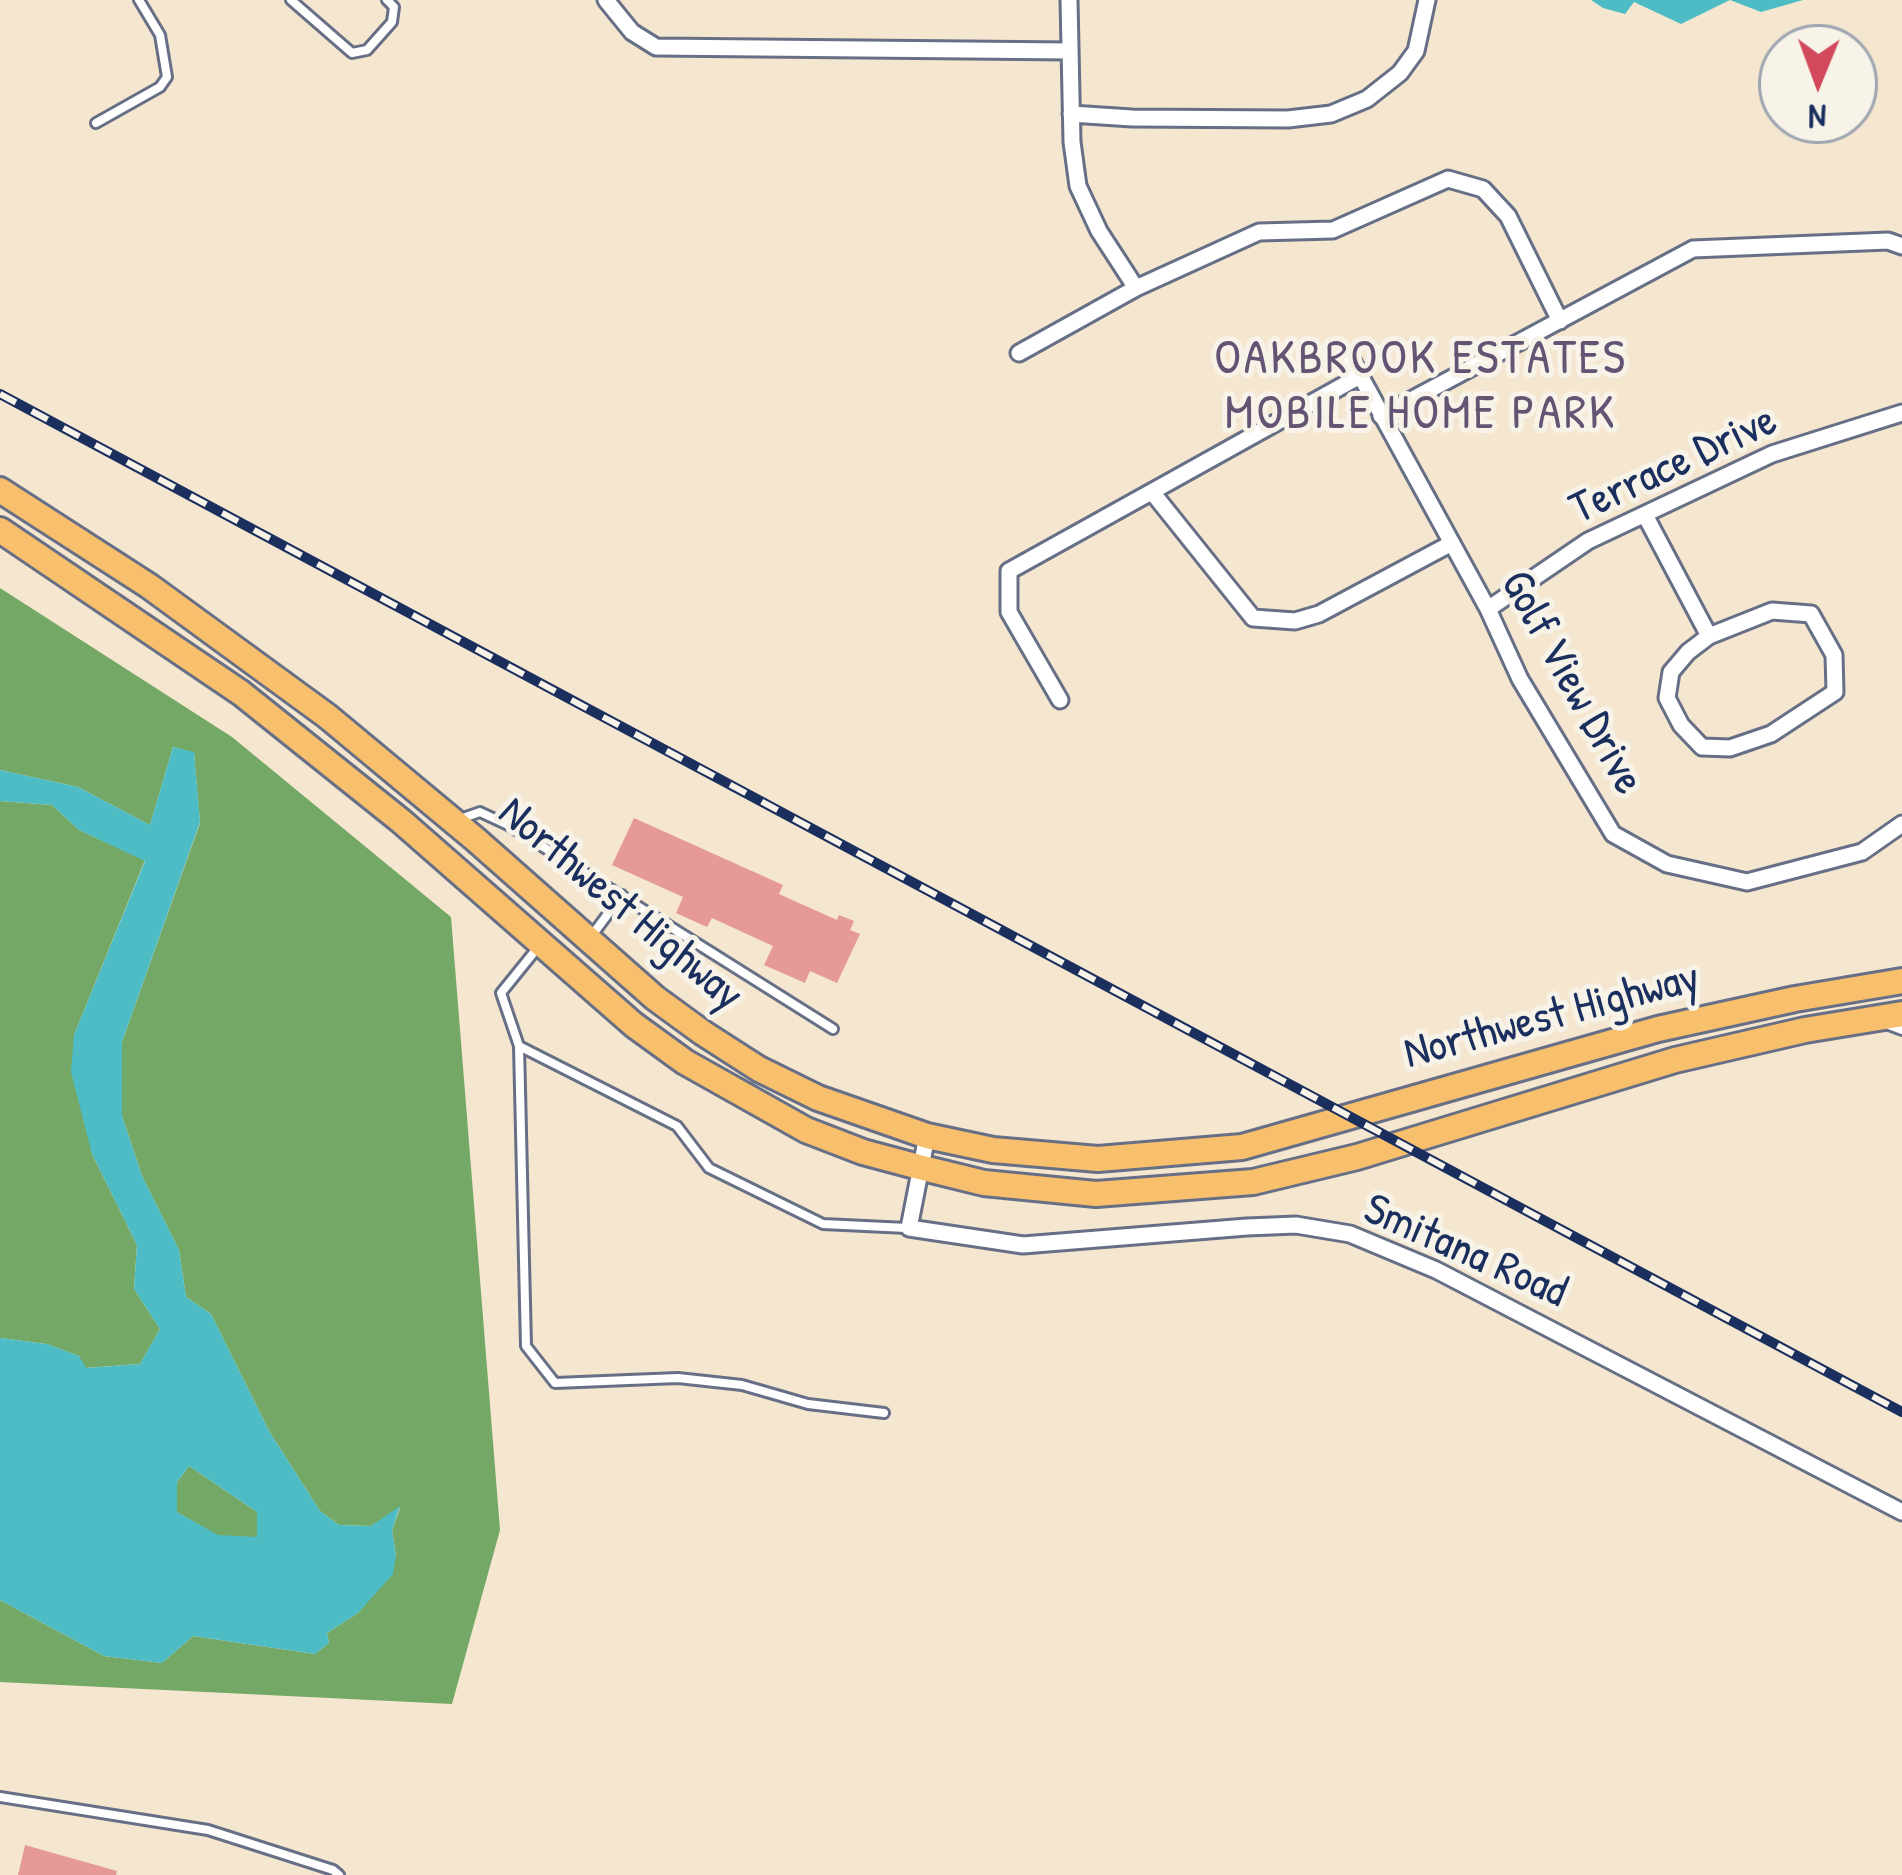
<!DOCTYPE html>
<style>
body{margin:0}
#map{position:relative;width:1902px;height:1875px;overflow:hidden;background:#f4e6cf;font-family:"Patrick Hand",sans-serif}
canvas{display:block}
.north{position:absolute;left:1758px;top:24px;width:120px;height:120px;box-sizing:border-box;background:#f7f3e8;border:3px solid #9fa5b1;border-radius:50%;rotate:181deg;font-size:33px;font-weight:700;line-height:48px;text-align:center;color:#1b2f5e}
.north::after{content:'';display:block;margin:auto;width:42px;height:54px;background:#d1495b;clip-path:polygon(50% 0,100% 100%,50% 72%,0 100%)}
</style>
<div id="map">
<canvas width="1902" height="1875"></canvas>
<div class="north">N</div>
</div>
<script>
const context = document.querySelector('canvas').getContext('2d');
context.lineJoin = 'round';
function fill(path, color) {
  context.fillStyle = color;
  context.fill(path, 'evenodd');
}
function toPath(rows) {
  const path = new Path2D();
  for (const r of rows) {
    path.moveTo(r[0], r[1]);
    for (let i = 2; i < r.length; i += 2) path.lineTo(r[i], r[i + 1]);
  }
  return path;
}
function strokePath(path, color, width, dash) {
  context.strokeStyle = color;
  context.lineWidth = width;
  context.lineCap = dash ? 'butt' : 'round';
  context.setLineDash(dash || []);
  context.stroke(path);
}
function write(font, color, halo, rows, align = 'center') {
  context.font = font + ' "Patrick Hand",sans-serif';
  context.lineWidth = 10;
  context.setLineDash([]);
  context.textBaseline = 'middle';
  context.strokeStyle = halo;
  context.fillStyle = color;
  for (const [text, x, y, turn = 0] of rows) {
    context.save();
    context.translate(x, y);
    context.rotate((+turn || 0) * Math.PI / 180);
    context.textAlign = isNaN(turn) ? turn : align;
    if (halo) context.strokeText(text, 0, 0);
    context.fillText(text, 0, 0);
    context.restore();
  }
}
fill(toPath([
 [0,588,232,737,451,917,500,1530,452,1704,0,1682,0,1600,104,1656,162,1663,193,1636,315,1654,329,1643,327,1633,358,1613,374,1593,396,1556,392,1530,400,1508,371,1526,339,1525,320,1511,269,1431,211,1314,186,1297,179,1250,142,1176,122,1116,122,1042,200,823,194,753,173,747,150,825,78,787,0,770],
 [0,801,52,805,79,830,145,860,74,1035,92,1154,137,1245,134,1289,160,1329,140,1364,85,1368,79,1356,47,1344,0,1338],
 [189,1466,257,1512,257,1538,218,1536,177,1512,177,1482]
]), '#73a866');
fill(toPath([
 [1591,0,1803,0,1761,12,1730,0,1681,24,1634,2,1625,14,1603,8],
 [173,747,194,752,200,822,122,1042,122,1116,142,1176,179,1250,186,1297,211,1314,269,1431,320,1511,339,1525,371,1526,400,1506,392,1530,396,1556,393,1574,358,1613,327,1633,329,1643,315,1654,193,1636,162,1663,104,1656,0,1600,0,1338,47,1344,79,1356,86,1368,140,1364,160,1329,134,1289,137,1245,92,1154,71,1072,74,1035,145,861,79,830,52,805,0,801,0,770,78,787,150,825],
 [189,1466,257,1512,257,1537,218,1535,177,1512,177,1482]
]), '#4ebcc5');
fill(toPath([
 [634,818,783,885,779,894,837,920,839,915,854,921,850,930,860,934,837,983,810,971,805,983,764,965,773,946,712,918,707,927,676,913,683,897,612,865],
 [25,1845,117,1871,116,1875,18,1875]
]), '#e59a97');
const lane = toPath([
 [291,0,352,53,367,50,392,22,394,7,387,0],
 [96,123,160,87,167,77,160,35,139,0],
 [460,819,480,812,510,826,833,1029],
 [593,934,622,895],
 [539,946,501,993,519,1046,526,1346,555,1383,678,1378,742,1385,808,1404,884,1413],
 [1886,1024,1902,1030],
 [519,1046,677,1126,709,1168,823,1224,907,1228],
 [0,1797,208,1830,333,1870,339,1875]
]);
const street = toPath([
 [606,0,632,32,656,47,1070,51],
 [1069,0,1072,142,1078,186,1099,231,1136,288],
 [1071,114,1132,118,1288,119,1331,114,1367,99,1400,73,1416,51,1427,0],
 [1019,353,1136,288,1259,232,1333,230,1448,179,1483,189,1508,216,1560,321],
 [1350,357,1488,609,1520,679,1613,834,1667,864,1747,882,1862,852,1902,824],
 [1381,416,1693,249,1888,241,1902,246],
 [1152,492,1253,618,1295,621,1319,614,1452,543],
 [1645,515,1709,636],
 [1488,609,1588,541,1772,454,1902,413],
 [1772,611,1811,614,1834,655,1835,692,1771,734,1730,748,1702,747,1681,725,1667,698,1671,672,1688,652,1709,636,1772,611],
 [1060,700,1009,612,1009,571,1360,376],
 [927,1136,909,1228,1023,1245,1247,1227,1296,1225,1350,1234,1436,1270,1902,1512]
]);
const primary = toPath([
 [0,490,149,586,327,716,475,839,655,998,703,1033,759,1069,818,1098,927,1136,993,1150,1098,1159,1242,1147,1658,1029,1795,999,1902,981],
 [0,530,241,693,401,821,634,1025,685,1062,806,1130,863,1152,919,1167,984,1183,1096,1194,1253,1182,1357,1157,1675,1060,1805,1030,1902,1014]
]);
strokePath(lane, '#676f86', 14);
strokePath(street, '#676f86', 21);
strokePath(primary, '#676f86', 30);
strokePath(lane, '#fff', 8);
strokePath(street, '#fff', 15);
strokePath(primary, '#f8bf6c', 24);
const rail = toPath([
 [0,394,1902,1412]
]);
strokePath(rail, '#1b2f5e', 10);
strokePath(rail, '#f7f3e8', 6, [18]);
write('45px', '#1b2f5e', '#f7f3e8', [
 ["Terrace Drive",1674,466,-25],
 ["Golf View Drive",1571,683,61],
 ["Northwest Highway",620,905,40],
 ["Northwest Highway",1552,1017,-15],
 ["Smitana Road",1465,1252,24]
]);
context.letterSpacing = '3px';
write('48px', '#625472', '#f7f3e8', [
 ["OAKBROOK ESTATES",1421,360],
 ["MOBILE HOME PARK",1421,415]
]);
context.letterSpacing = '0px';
</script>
